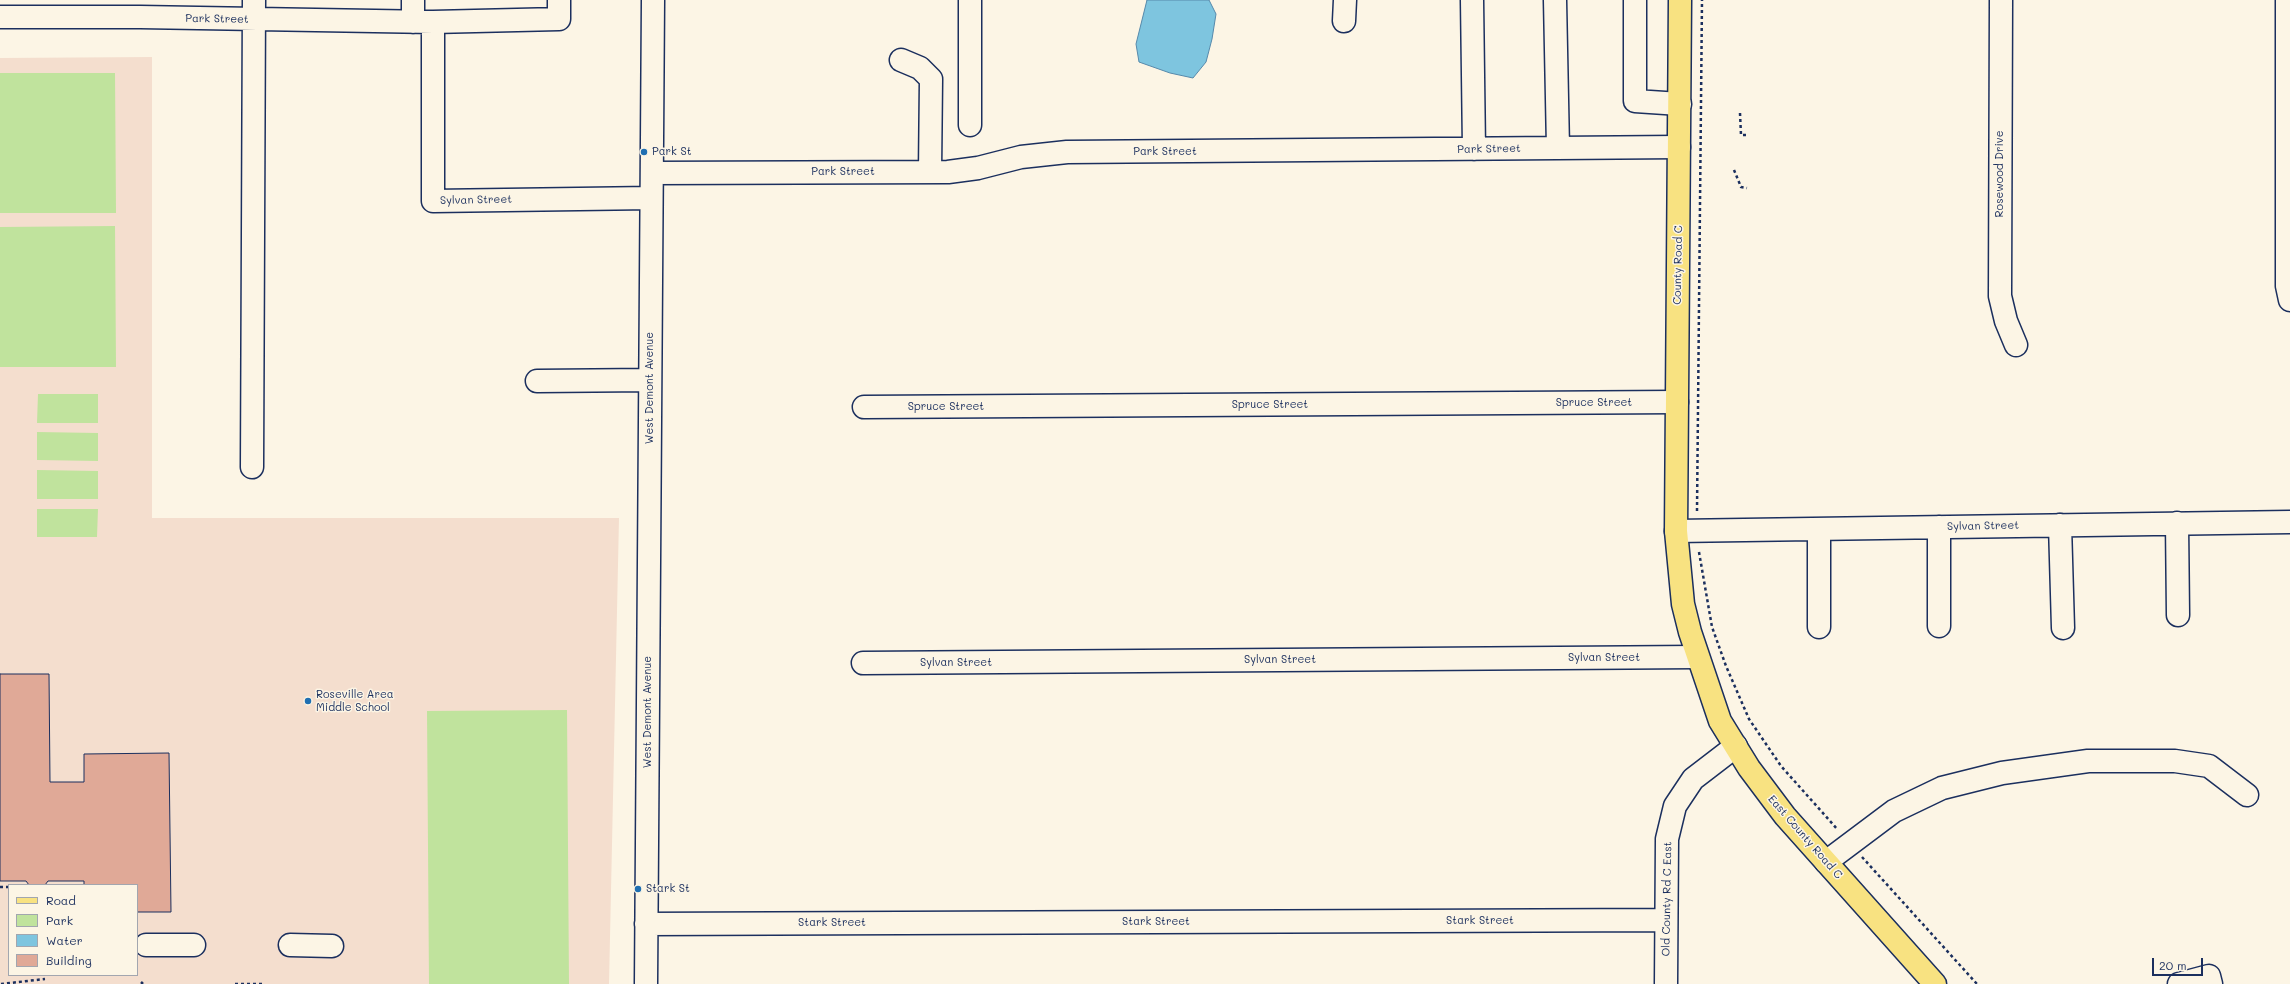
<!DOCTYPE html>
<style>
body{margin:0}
#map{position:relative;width:2290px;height:984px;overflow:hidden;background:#fcf5e5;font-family:Mali,sans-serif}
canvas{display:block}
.legend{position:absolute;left:8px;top:884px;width:130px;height:92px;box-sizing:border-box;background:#fcf5e5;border:1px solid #a2a6af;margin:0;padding:5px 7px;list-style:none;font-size:12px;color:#1b2f5e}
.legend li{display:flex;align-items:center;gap:8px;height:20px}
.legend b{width:20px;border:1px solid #a2a6af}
.scale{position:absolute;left:2152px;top:958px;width:51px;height:18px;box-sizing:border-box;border:2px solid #1b2f5e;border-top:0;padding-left:5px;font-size:12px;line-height:14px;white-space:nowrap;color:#1b2f5e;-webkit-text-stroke:3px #fcf5e5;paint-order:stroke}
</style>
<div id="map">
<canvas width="2290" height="984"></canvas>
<ul class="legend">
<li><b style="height:5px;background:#f8e281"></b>Road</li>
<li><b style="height:11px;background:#c0e39d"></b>Park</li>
<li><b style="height:11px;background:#7ec5df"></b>Water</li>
<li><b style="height:11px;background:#e0a997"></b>Building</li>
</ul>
<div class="scale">20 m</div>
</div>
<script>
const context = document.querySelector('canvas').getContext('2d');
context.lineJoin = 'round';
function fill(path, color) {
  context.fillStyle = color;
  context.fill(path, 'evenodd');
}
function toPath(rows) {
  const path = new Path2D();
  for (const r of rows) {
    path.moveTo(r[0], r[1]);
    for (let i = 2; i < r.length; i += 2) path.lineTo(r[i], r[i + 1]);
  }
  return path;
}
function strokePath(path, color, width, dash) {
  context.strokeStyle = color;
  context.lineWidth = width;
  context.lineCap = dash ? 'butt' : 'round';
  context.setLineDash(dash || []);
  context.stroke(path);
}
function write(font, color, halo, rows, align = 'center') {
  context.font = font + ' Mali,sans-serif';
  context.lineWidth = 3;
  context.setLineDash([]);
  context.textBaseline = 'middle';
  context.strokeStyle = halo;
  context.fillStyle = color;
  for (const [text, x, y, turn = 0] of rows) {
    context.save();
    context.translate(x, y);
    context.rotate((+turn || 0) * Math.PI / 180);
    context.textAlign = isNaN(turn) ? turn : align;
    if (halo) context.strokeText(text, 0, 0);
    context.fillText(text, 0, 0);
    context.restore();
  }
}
fill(toPath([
 [152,57,152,518,619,518,609,984,0,984,0,58],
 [9,885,137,885,137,975,9,975]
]), '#f4dece');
fill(toPath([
 [0,73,115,73,116,213,0,213],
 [115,226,116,367,0,367,0,227],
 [38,394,98,394,98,423,37,423],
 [37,432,98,433,98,461,37,460],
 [37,470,98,471,98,499,37,499],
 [37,509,98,509,97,537,37,537],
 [567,710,569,984,429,984,427,711]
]), '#c0e39d');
const water = toPath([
 [1147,0,1209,0,1216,14,1212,39,1206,62,1193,78,1170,73,1139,62,1136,44,1147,0]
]);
fill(water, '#7ec5df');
strokePath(water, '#5689ab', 1);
const building = toPath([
 [0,674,49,674,50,782,84,782,84,754,169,753,171,912,137,912,137,885,84,885,84,881,48,881,45,885,29,885,26,881,0,881,0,674]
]);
fill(building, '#e0a997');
strokePath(building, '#1b2f5e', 1);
const minor = toPath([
 [970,0,970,125],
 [1472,0,1474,149],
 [1555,0,1558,148],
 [1635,0,1635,101,1680,104],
 [2001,0,2000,296,2006,321,2016,345],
 [2287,0,2287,286,2290,300],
 [0,17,140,17,433,22,559,19,559,0],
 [1344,21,1345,0],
 [413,22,413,0],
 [433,22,433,201,651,198],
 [901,60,920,68,931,79,930,172],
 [652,173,948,172,978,168,1021,157,1067,152,1679,147],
 [537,381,650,380],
 [864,407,1677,402],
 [252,467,254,0],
 [2177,523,2178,615],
 [2060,525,2063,628],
 [1939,527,1939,626],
 [1819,529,1819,627],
 [1676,531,2290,522],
 [863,663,1697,657],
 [1826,862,1894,811,1942,788,2002,773,2088,761,2175,761,2209,766,2247,795],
 [646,924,1666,920],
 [146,945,194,945],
 [290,945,332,946],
 [646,984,653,0],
 [1666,984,1667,839,1675,806,1693,779,1736,746],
 [2179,984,2209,976,2211,984]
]);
const major = toPath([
 [1680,0,1676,531,1683,604,1690,632,1720,721,1749,768,1785,816,1935,984]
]);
strokePath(minor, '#1b2f5e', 25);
strokePath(major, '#1b2f5e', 25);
strokePath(toPath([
 [1740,113,1741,135,1746,135],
 [1734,170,1741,187,1747,188],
 [1697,511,1702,0],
 [1699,552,1712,627,1726,666,1749,719,1781,766,1838,830],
 [1862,857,1977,984],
 [0,887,9,887],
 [141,982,143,984],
 [1,984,45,979],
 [235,984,263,984]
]), '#1b2f5e', 2.5, [3, 3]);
strokePath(minor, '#fcf5e5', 22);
strokePath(major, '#f8e281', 22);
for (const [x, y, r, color] of [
 [644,152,4,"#1f6fb2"],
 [308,701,4,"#1f6fb2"],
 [638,889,4,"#1f6fb2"]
]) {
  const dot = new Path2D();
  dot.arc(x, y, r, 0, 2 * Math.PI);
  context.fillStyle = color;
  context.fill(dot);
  strokePath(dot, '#fcf5e5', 1.5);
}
write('11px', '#1b2f5e', '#fcf5e5', [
 ["Park Street",217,19,1],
 ["Park Street",1489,149,-1],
 ["Park Street",1165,152],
 ["Park Street",843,172],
 ["Rosewood Drive",2000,174,-90],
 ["Sylvan Street",476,200,-1],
 ["County Road C",1678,265,-89],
 ["West Demont Avenue",650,388,-90],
 ["Spruce Street",1594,403],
 ["Spruce Street",1270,405],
 ["Spruce Street",946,407],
 ["Sylvan Street",1983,526,-1],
 ["Sylvan Street",1604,658],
 ["Sylvan Street",1280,660],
 ["Sylvan Street",956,663],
 ["West Demont Avenue",648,712,-90],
 ["East County Road C",1805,837,49],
 ["Old County Rd C East",1667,899,-89],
 ["Stark Street",1480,921],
 ["Stark Street",1156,922],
 ["Stark Street",832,923]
]);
write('11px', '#1b2f5e', '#fcf5e5', [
 ["Park St",652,152],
 ["Roseville Area",316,695],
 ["Middle School",316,708],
 ["Stark St",646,889]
], 'left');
</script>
